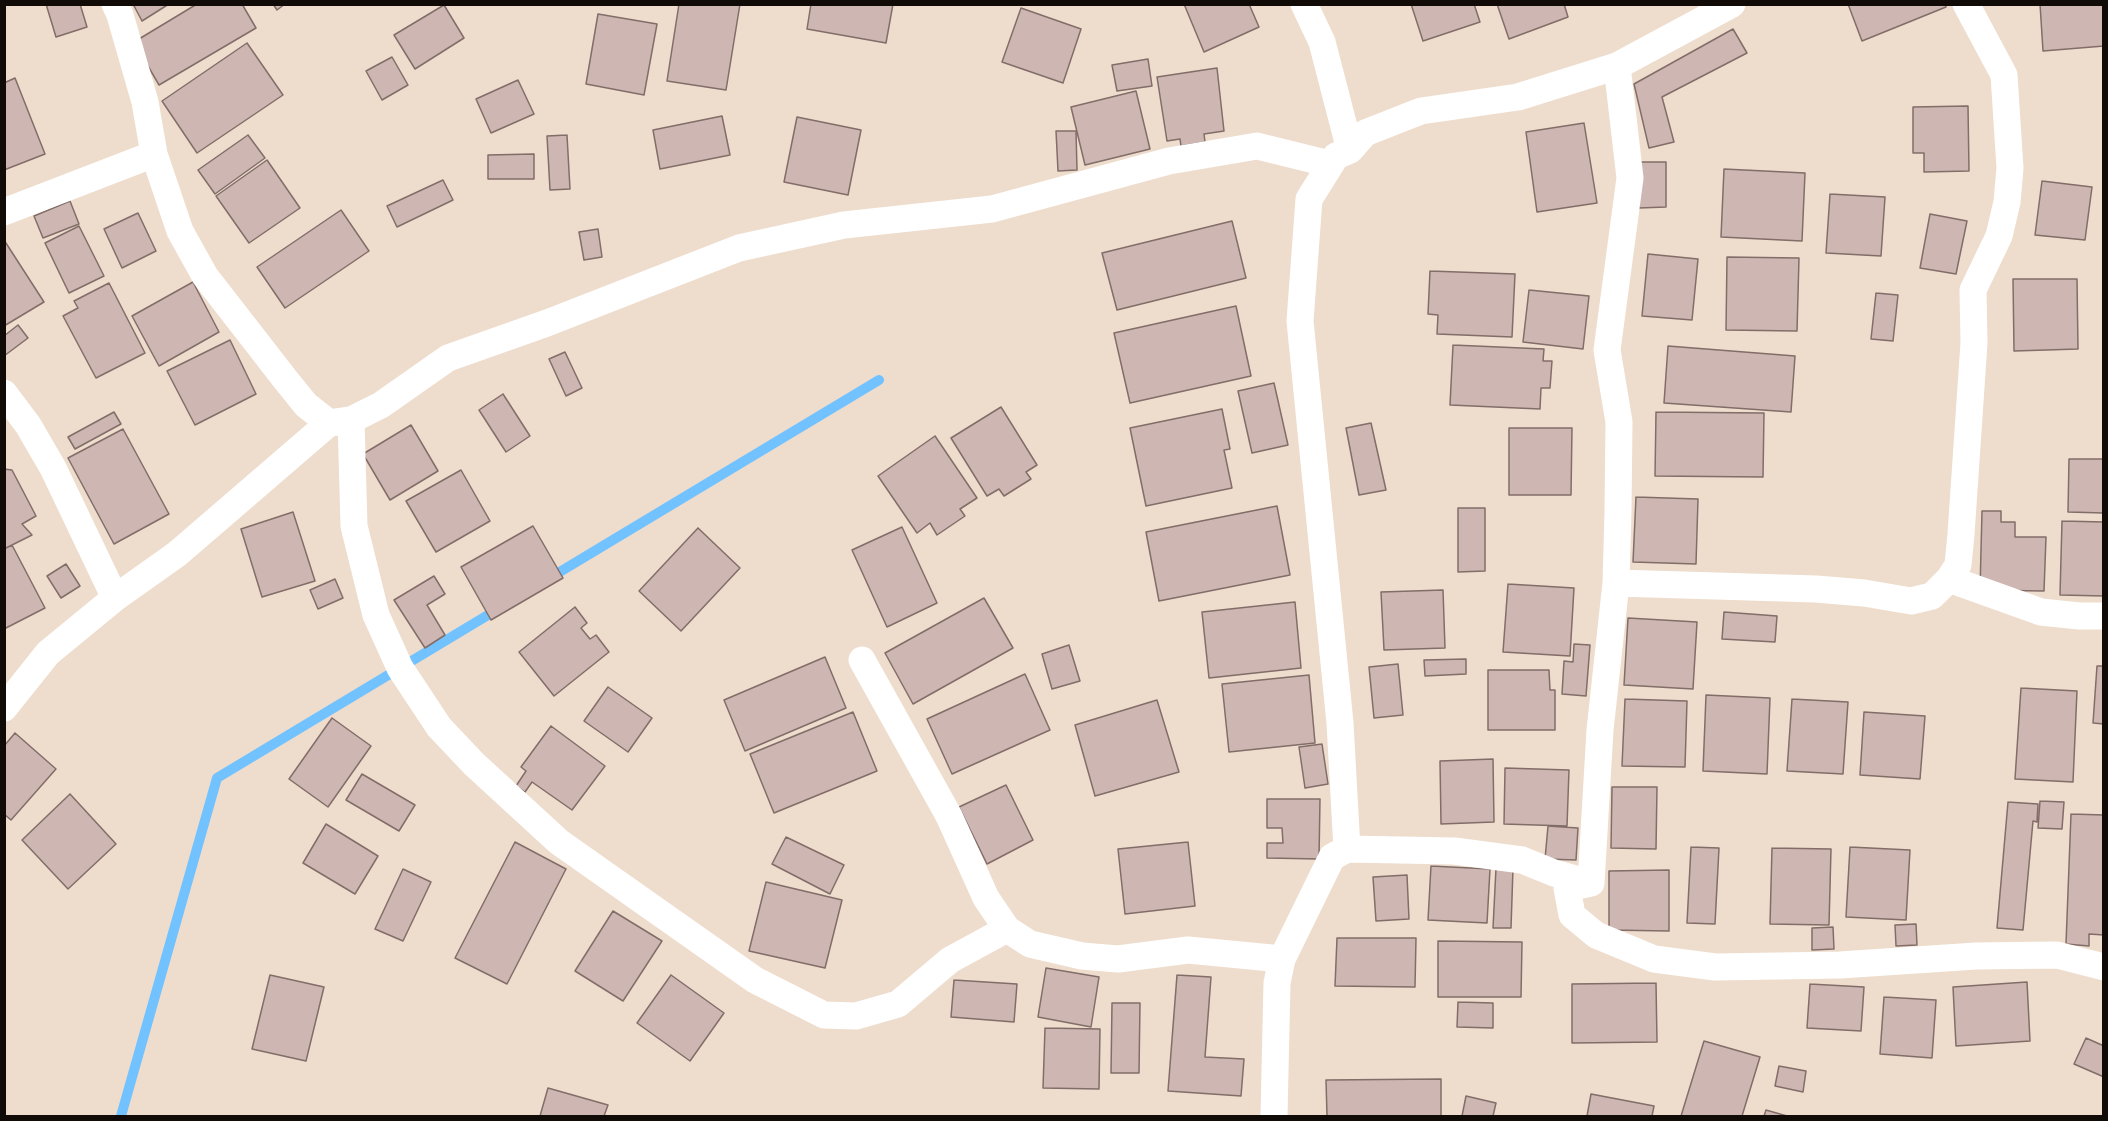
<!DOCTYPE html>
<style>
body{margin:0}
#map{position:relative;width:2108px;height:1121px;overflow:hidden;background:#eeddcd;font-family:Rubik,sans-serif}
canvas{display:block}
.frame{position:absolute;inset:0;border:6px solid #100b06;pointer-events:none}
</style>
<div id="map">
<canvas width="2108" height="1121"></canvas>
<div class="frame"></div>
</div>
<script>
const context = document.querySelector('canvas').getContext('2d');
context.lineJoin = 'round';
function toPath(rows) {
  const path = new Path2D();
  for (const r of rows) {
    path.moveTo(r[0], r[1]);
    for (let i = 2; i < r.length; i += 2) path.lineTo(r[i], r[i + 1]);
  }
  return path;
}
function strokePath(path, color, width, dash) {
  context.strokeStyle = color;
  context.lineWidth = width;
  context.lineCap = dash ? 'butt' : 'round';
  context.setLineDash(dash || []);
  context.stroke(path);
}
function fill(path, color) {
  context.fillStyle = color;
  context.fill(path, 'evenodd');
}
strokePath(toPath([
 [548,579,879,380],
 [121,1116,217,778,498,609]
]), '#72c2ff', 10);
const building = toPath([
 [46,4,80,4,87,27,56,37,46,4],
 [133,4,169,4,142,21,133,4],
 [197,4,242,4,256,28,159,85,134,42,197,4],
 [273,4,285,4,277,10,273,4],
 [679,4,740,4,726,90,667,81,679,4],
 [811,4,893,4,886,43,807,29,811,4],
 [1184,4,1249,4,1259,27,1204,52,1184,4],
 [1411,4,1474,4,1480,22,1423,41,1411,4],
 [1497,4,1564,4,1568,17,1509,39,1497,4],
 [1848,4,1945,4,1946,7,1862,41,1848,4],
 [2040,4,2104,4,2104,46,2043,51,2040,4],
 [444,5,464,38,415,69,394,35,444,5],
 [1021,8,1081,29,1063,83,1002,62,1021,8],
 [598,14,657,24,644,95,586,84,598,14],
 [1733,29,1747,53,1662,97,1674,142,1649,148,1634,84,1733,29],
 [247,43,283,95,197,153,162,101,247,43],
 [392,57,408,85,382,100,366,71,392,57],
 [1148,59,1152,86,1117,91,1112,65,1148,59],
 [1217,68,1224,131,1204,134,1205,142,1181,146,1180,139,1167,141,1157,77,1217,68],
 [15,78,45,154,4,170,4,83,15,78],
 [518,80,534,114,491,133,476,99,518,80],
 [1136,91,1150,149,1085,165,1071,107,1136,91],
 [1968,106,1969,171,1924,172,1924,153,1913,153,1913,107,1968,106],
 [722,116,730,155,660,169,653,130,722,116],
 [797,117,861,130,848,195,784,182,797,117],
 [1584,123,1597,203,1537,212,1526,132,1584,123],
 [1056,131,1076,131,1077,170,1058,171,1056,131],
 [248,135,265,158,215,194,198,170,248,135],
 [567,135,570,189,550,190,547,136,567,135],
 [534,154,534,179,488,179,488,155,534,154],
 [267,160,300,208,249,243,216,196,267,160],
 [1639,162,1666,162,1666,207,1639,208,1639,162],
 [1724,169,1805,173,1802,241,1721,237,1724,169],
 [443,180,453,200,397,227,387,206,443,180],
 [2042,181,2092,187,2085,240,2035,235,2042,181],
 [1830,194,1885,197,1881,256,1826,253,1830,194],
 [70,201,79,224,43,238,34,216,70,201],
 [341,210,369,251,285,308,257,267,341,210],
 [138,213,156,251,122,268,104,229,138,213],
 [1930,214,1967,221,1956,274,1920,268,1930,214],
 [1232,221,1246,278,1117,310,1102,253,1232,221],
 [79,226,104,276,69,293,45,243,79,226],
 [598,229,602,257,584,260,579,232,598,229],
 [4,240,44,302,4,326,4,240],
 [1648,254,1698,259,1692,320,1642,316,1648,254],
 [1727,257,1799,258,1797,331,1726,330,1727,257],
 [1430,271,1515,274,1512,337,1437,334,1438,315,1428,314,1430,271],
 [2013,279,2077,279,2078,349,2014,351,2013,279],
 [193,282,219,332,159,366,132,316,193,282],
 [109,283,145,353,96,378,63,316,78,308,74,301,109,283],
 [1529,290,1589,296,1583,349,1523,342,1529,290],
 [1876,293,1898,295,1893,341,1871,339,1876,293],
 [1236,306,1251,376,1130,403,1114,333,1236,306],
 [18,325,28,338,4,356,4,336,18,325],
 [230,340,256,394,195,425,167,371,230,340],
 [1453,345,1544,349,1543,361,1552,361,1550,388,1541,388,1540,409,1450,405,1453,345],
 [1668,346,1795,356,1791,412,1664,403,1668,346],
 [565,352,582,388,566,396,549,359,565,352],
 [1274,383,1288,445,1252,453,1238,391,1274,383],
 [503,394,530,436,506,452,479,410,503,394],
 [1001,407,1037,465,1026,472,1031,479,1004,496,999,489,987,496,951,438,1001,407],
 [1222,409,1230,449,1224,450,1232,488,1146,506,1130,428,1222,409],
 [114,412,121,424,75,449,68,437,114,412],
 [1656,412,1764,413,1763,477,1655,476,1656,412],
 [1371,423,1386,490,1359,495,1346,428,1371,423],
 [411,425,438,471,390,500,363,454,411,425],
 [1509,428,1572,428,1571,495,1509,495,1509,428],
 [123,429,169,514,114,544,68,458,123,429],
 [935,436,977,498,960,509,965,516,937,535,930,523,917,533,878,476,935,436],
 [2069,459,2104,459,2104,513,2068,512,2069,459],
 [4,469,12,470,36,516,22,524,32,535,4,549,4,469],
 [461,470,490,521,436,552,406,501,461,470],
 [1636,497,1698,499,1696,564,1633,562,1636,497],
 [1277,506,1290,575,1159,601,1146,532,1277,506],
 [1458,508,1485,508,1485,571,1458,572,1458,508],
 [1982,511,2001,511,2001,522,2015,522,2015,537,2046,537,2044,591,1980,590,1982,511],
 [293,512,315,581,262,597,241,529,293,512],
 [2062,521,2104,522,2104,596,2060,595,2062,521],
 [533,526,563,578,491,620,461,567,533,526],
 [902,527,937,603,887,627,852,550,902,527],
 [698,528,740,568,681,631,639,591,698,528],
 [12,545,45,608,4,629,4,549,12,545],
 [66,564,80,586,61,598,47,576,66,564],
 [434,576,445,594,427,605,445,635,425,648,394,600,434,576],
 [335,579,343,598,318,609,310,590,335,579],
 [1508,584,1574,588,1570,656,1503,652,1508,584],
 [1443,590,1445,648,1384,650,1381,592,1443,590],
 [984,598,1013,648,913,704,885,653,984,598],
 [1295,602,1301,668,1209,678,1202,612,1295,602],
 [575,607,587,623,581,628,590,639,596,635,609,652,554,696,519,652,575,607],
 [1724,612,1777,616,1775,642,1722,639,1724,612],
 [1628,618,1697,622,1693,689,1624,685,1628,618],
 [1574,644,1590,645,1586,696,1562,694,1564,661,1573,662,1574,644],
 [1069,645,1080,681,1052,689,1042,654,1069,645],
 [825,657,846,708,745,751,724,700,825,657],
 [1466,659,1466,674,1425,676,1424,660,1466,659],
 [1398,664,1403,715,1374,718,1369,667,1398,664],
 [2097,666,2104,666,2104,724,2093,723,2097,666],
 [1488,670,1549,670,1550,690,1555,690,1555,730,1488,730,1488,670],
 [1025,674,1050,730,952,774,927,719,1025,674],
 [1309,675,1315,743,1229,752,1222,684,1309,675],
 [608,687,652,718,628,752,584,721,608,687],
 [2021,688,2077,691,2073,782,2015,779,2021,688],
 [1706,695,1770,698,1767,774,1703,771,1706,695],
 [1625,699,1687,701,1685,767,1622,766,1625,699],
 [1792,699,1848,702,1843,774,1787,771,1792,699],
 [1157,700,1179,772,1095,796,1075,725,1157,700],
 [853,712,877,771,774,813,750,754,853,712],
 [1864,712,1925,716,1920,779,1860,775,1864,712],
 [332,718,371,746,328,807,289,779,332,718],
 [551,726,605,766,572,810,532,782,525,792,516,786,526,771,521,767,551,726],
 [15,733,56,769,11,820,4,814,4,746,15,733],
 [1322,744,1328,784,1305,788,1299,747,1322,744],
 [1493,759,1494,822,1441,824,1440,761,1493,759],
 [1505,768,1569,770,1567,826,1504,824,1505,768],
 [362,774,415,805,399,831,346,800,362,774],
 [1006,785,1033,840,987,864,959,807,1006,785],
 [1612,787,1657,787,1656,849,1611,848,1612,787],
 [70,794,116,844,68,889,22,840,70,794],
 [1267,799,1320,799,1319,859,1267,858,1267,843,1283,843,1282,828,1267,828,1267,799],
 [2040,801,2064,802,2062,829,2038,828,2040,801],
 [2008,802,2038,804,2037,822,2033,821,2023,930,1997,928,2008,802],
 [2071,814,2104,815,2104,935,2089,934,2089,946,2066,944,2071,814],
 [326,824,378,856,355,894,303,863,326,824],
 [1548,826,1578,828,1576,860,1545,859,1548,826],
 [786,837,844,865,830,894,772,864,786,837],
 [515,842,566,869,507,984,455,958,515,842],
 [1188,842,1195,906,1125,914,1118,849,1188,842],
 [1691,847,1719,848,1715,924,1687,923,1691,847],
 [1850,847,1910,850,1906,920,1846,917,1850,847],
 [1772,848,1831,849,1829,925,1770,924,1772,848],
 [1431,866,1490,869,1487,923,1428,920,1431,866],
 [1496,868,1513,868,1511,928,1493,928,1496,868],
 [403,869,431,882,403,941,375,929,403,869],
 [1669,870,1669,931,1609,930,1609,871,1669,870],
 [1407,875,1409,919,1376,921,1373,877,1407,875],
 [766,882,842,900,825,968,749,951,766,882],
 [613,911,662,941,623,1001,575,971,613,911],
 [1916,924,1917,945,1896,946,1895,925,1916,924],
 [1833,927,1834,949,1812,950,1812,928,1833,927],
 [1337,938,1416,938,1415,987,1335,986,1337,938],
 [1438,941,1522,942,1521,997,1438,997,1438,941],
 [1046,968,1099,977,1091,1027,1038,1017,1046,968],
 [270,975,324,987,306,1061,252,1049,270,975],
 [671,975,724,1013,690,1061,637,1023,671,975],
 [1177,975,1211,977,1205,1057,1244,1059,1241,1096,1168,1091,1177,975],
 [954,980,1017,984,1014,1022,951,1017,954,980],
 [2027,982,2030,1041,1956,1046,1953,987,2027,982],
 [1656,983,1657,1042,1572,1043,1572,984,1656,983],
 [1810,984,1864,987,1861,1031,1807,1028,1810,984],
 [1884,997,1936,1000,1932,1058,1880,1054,1884,997],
 [1458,1002,1493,1003,1493,1028,1457,1027,1458,1002],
 [1112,1003,1140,1003,1139,1073,1111,1073,1112,1003],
 [1045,1028,1100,1029,1099,1089,1043,1088,1045,1028],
 [2086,1038,2104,1046,2104,1077,2074,1064,2086,1038],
 [1704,1041,1760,1057,1742,1116,1681,1116,1704,1041],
 [1779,1066,1806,1071,1803,1092,1775,1086,1779,1066],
 [1441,1079,1441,1116,1327,1116,1326,1080,1441,1079],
 [548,1088,608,1105,604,1116,540,1116,548,1088],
 [1591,1094,1654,1106,1652,1116,1587,1116,1591,1094],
 [1466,1096,1496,1103,1493,1116,1462,1116,1466,1096],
 [1766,1110,1787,1116,1764,1116,1766,1110]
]);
fill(building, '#ceb6b2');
strokePath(building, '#826d68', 1.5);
strokePath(toPath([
 [115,4,120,15,145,102,154,154,180,231,205,276,285,379,306,405,329,423,351,420,381,405,448,358,547,323,739,248,844,225,992,209,1169,161,1257,146,1330,164],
 [1304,4,1322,42,1350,150],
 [4,212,154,154],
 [4,393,28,425,53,468,115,598],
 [351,420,354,526,376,615,400,668,439,727,474,764,559,842,755,980,824,1015,856,1016,898,1004,950,960,1007,929],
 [1949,579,2041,612,2079,616,2104,616],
 [1616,583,1816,589,1864,593,1911,601,1932,596,1949,579,1958,565,1961,534,1974,343,1973,290,1999,236,2007,202,2010,168,2004,75,1966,4],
 [862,660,949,816,986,898,1007,929,1030,944,1082,956,1118,959,1188,950,1282,959],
 [4,708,48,653,115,598,177,554,329,423],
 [1347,849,1454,851,1522,860,1554,873,1590,883],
 [1591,883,1600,730,1616,583,1618,511,1619,422,1607,350,1630,178,1617,66],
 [1591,883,1567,888,1572,915,1596,935,1654,959,1715,967,1840,965,1976,956,2057,955,2104,967],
 [1274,1116,1277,983,1282,959,1332,857,1347,849,1340,723,1300,321,1309,199,1336,156,1350,150,1365,133,1421,111,1518,97,1617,66,1732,4]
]), '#fff', 27);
</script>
